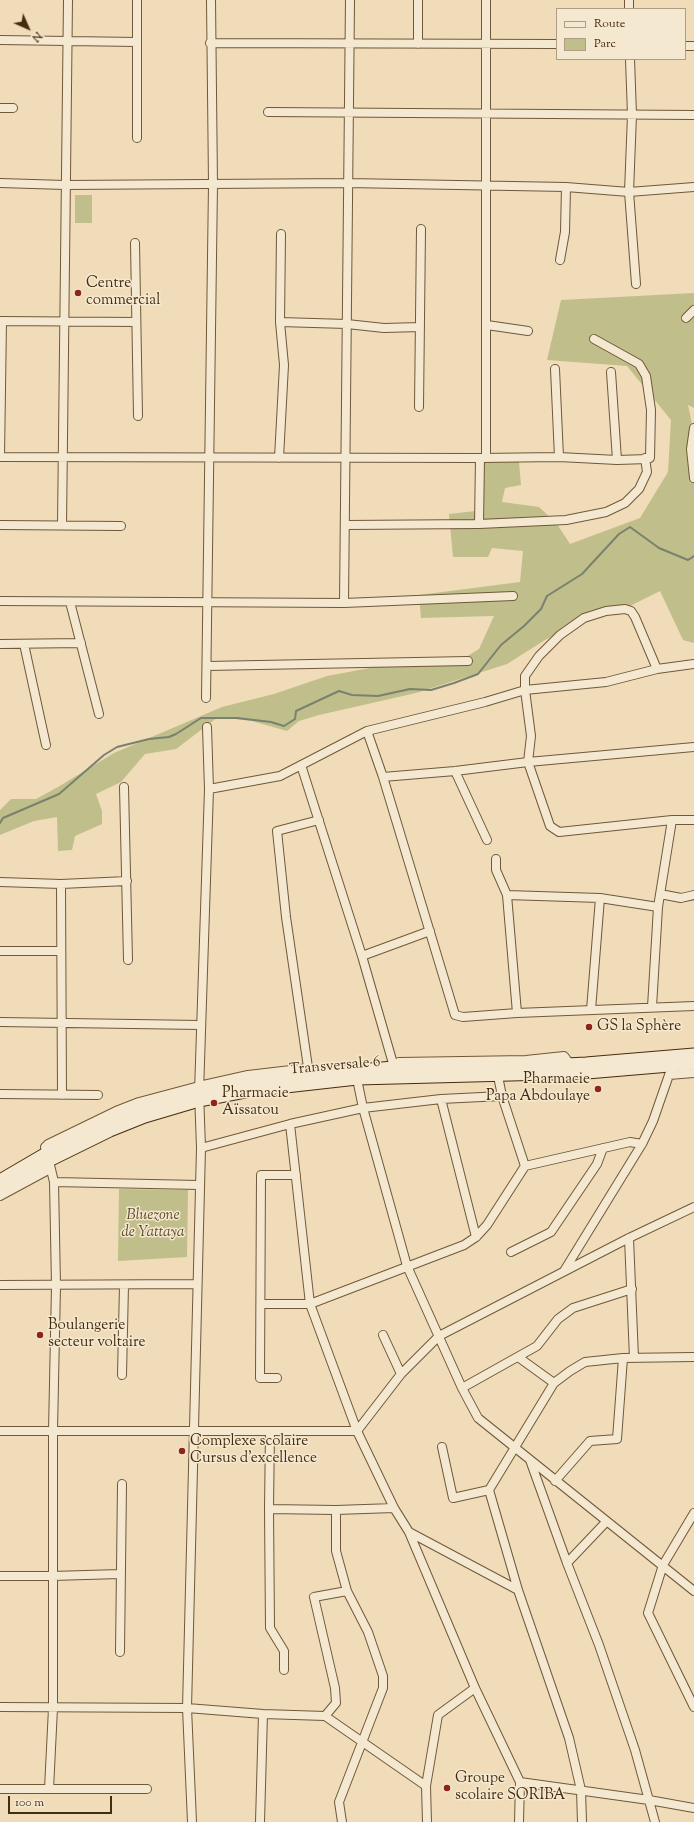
<!DOCTYPE html>
<meta charset="utf-8">
<style>
body{margin:0}
#map{position:relative;width:694px;height:1822px;overflow:hidden;background:#f0dcb8;font-family:"Sorts Mill Goudy",serif}
canvas{display:block}
.legend{position:absolute;left:556px;top:8px;width:130px;height:52px;box-sizing:border-box;background:#f5e8d1;border:1px solid #af9d83;margin:0;padding:5px 7px;list-style:none;font-size:12px;color:#462c0f}
.legend li{display:flex;align-items:center;gap:8px;height:20px}
.legend b{width:20px;border:1px solid #af9d83}
.north{position:absolute;left:8px;top:8px;width:40px;height:40px;-webkit-text-stroke:3px #f5e8d1;paint-order:stroke;rotate:135deg;font-size:11px;font-weight:700;line-height:16px;text-align:center;color:#462c0f}
.north::after{content:'';display:block;margin:auto;width:14px;height:18px;background:#462c0f;clip-path:polygon(50% 0,100% 100%,50% 72%,0 100%)}
.scale{position:absolute;left:8px;top:1796px;width:104px;height:18px;box-sizing:border-box;border:2px solid #462c0f;border-top:0;padding-left:5px;font-size:12px;line-height:14px;white-space:nowrap;color:#462c0f;-webkit-text-stroke:3px #f5e8d1;paint-order:stroke}
</style>
<div id="map">
<canvas width="694" height="1822"></canvas>
<ul class="legend">
<li><b style="height:5px;background:#f5e8d1"></b>Route</li>
<li><b style="height:11px;background:#c0be8a"></b>Parc</li>
</ul>
<div class="north">N</div>
<div class="scale">100 m</div>
</div>
<script>
const context = document.querySelector('canvas').getContext('2d');
context.lineJoin = 'round';
function fill(path, color) {
  context.fillStyle = color;
  context.fill(path, 'evenodd');
}
function toPath(rows) {
  const path = new Path2D();
  for (const r of rows) {
    path.moveTo(r[0], r[1]);
    for (let i = 2; i < r.length; i += 2) path.lineTo(r[i], r[i + 1]);
  }
  return path;
}
function strokePath(path, color, width, dash) {
  context.strokeStyle = color;
  context.lineWidth = width;
  context.lineCap = dash ? 'butt' : 'round';
  context.setLineDash(dash || []);
  context.stroke(path);
}
function write(font, color, halo, rows, align = 'center') {
  context.font = font + ' "Sorts Mill Goudy",serif';
  context.lineWidth = 3;
  context.setLineDash([]);
  context.textBaseline = 'middle';
  context.strokeStyle = halo;
  context.fillStyle = color;
  for (const [text, x, y, turn = 0] of rows) {
    context.save();
    context.translate(x, y);
    context.rotate((+turn || 0) * Math.PI / 180);
    context.textAlign = isNaN(turn) ? turn : align;
    if (halo) context.strokeText(text, 0, 0);
    context.fillText(text, 0, 0);
    context.restore();
  }
}
fill(toPath([
 [75,195,92,195,92,223,75,223],
 [694,293,694,408,688,405,694,433,694,643,683,640,660,591,626,608,587,619,545,640,507,664,416,693,319,715,299,721,287,731,252,721,218,717,176,749,145,754,121,782,96,794,102,811,102,824,75,836,72,850,58,851,57,817,34,821,0,835,0,810,11,799,36,799,58,787,114,753,222,707,274,694,327,676,386,665,466,657,479,649,494,616,421,618,419,595,520,582,523,551,492,548,488,557,453,557,449,514,476,511,477,462,519,462,521,485,505,488,502,502,539,507,557,524,570,544,640,518,668,472,671,420,627,366,547,360,561,300],
 [119,1189,188,1190,187,1257,118,1261]
]), '#c0be8a');
strokePath(toPath([
 [0,823,3,818,59,794,104,755,117,747,149,739,169,737,176,734,201,718,237,718,271,722,284,726,295,719,296,711,339,691,352,695,378,696,410,689,431,690,454,683,478,674,501,645,524,626,541,609,547,596,582,574,619,534,630,527,659,548,688,560,694,556]
]), '#78826e', 2);
const minor = toPath([
 [486,0,486,458],
 [629,0,629,9],
 [0,40,137,42],
 [210,43,557,44],
 [418,44,418,0],
 [685,46,694,46],
 [630,59,632,115,629,192,636,284],
 [0,108,13,108],
 [268,112,694,115],
 [137,138,137,0],
 [0,183,65,185,348,183,566,187,629,192,694,187],
 [135,243,138,416],
 [560,260,565,232,566,187],
 [686,318,694,310],
 [0,321,136,322],
 [280,322,347,324,384,328,420,327],
 [487,325,528,331],
 [555,369,559,457],
 [611,372,617,460],
 [419,407,421,229],
 [694,428,691,449,694,478],
 [0,457,480,458,559,457,617,460,648,459,650,458,651,410,646,376,639,364,594,339],
 [0,457,2,321],
 [279,458,284,365,280,322,281,234],
 [479,524,480,458],
 [0,525,121,526],
 [62,525,68,0],
 [345,525,479,524,566,520,606,512,625,503,639,489,647,472,645,458],
 [0,601,344,603,513,596],
 [70,602,99,714],
 [344,603,350,0],
 [0,644,81,643],
 [24,644,46,745],
 [207,666,468,661],
 [657,669,635,617,631,611,625,609,606,611,584,618,560,635,539,656,525,676,525,690,531,736,528,762,550,826,559,832,672,820,694,820],
 [206,698,213,184,211,0],
 [367,731,383,777,455,1015,463,1017,517,1013,694,1006],
 [301,765,362,956,394,1067],
 [455,771,487,840],
 [383,777,455,771,528,762,694,747],
 [124,787,128,960],
 [209,789,280,776,367,731,485,702,525,690,606,682,657,669,694,664],
 [496,859,496,870,507,895],
 [0,882,61,884,127,881],
 [61,884,62,1095],
 [660,894,681,898,694,895],
 [0,951,61,951],
 [362,956,430,931],
 [652,1007,658,907,672,820],
 [591,1010,600,898],
 [517,1013,507,895,600,898,658,907],
 [0,1022,200,1025],
 [399,1062,526,1060,564,1056,570,1064],
 [309,1074,286,917,277,831,319,820],
 [669,1075,694,1073],
 [498,1076,502,1096,525,1166],
 [357,1079,363,1108,407,1266,462,1388,478,1418,694,1591],
 [0,1094,98,1095],
 [441,1099,476,1237],
 [290,1124,310,1304,357,1431,394,1508,409,1532,475,1688,520,1782,519,1822],
 [201,1148,290,1124,363,1108,441,1099,502,1096],
 [46,1153,45,1147,48,1144,116,1111,139,1102,199,1086,248,1075,308,1068],
 [49,1161,54,1182,56,1286,53,1431,53,1708,49,1789],
 [54,1182,199,1185],
 [0,1196,50,1169],
 [629,1238,634,1358],
 [511,1252,551,1232,597,1164,603,1148],
 [564,1271,642,1144,653,1121,669,1075,675,1066],
 [0,1285,197,1284],
 [261,1304,310,1304,464,1245,476,1237,487,1225,525,1166,630,1142,642,1144],
 [383,1335,401,1374],
 [518,1357,554,1383],
 [122,1375,124,1285],
 [277,1378,260,1378,261,1175,296,1175],
 [462,1388,537,1346,558,1319,573,1308,632,1289],
 [0,1431,357,1431,401,1374,439,1336,629,1238,694,1207],
 [270,1431,269,1509,270,1628,284,1651,284,1670],
 [442,1447,453,1498,489,1490],
 [530,1460,567,1563,599,1645,635,1750,655,1822],
 [555,1481,590,1441,617,1439,623,1358],
 [269,1509,336,1510,394,1508],
 [336,1510,336,1551,347,1591,368,1632,383,1676,383,1688,339,1802,342,1822],
 [694,1513,663,1565,648,1613,694,1707],
 [409,1532,518,1590,569,1738,581,1790,582,1822],
 [567,1563,606,1522],
 [0,1576,52,1576,120,1574],
 [518,1590,489,1490,554,1383,570,1371,585,1362,623,1358,694,1357],
 [120,1652,122,1484],
 [0,1707,187,1708,263,1714,325,1716,426,1786],
 [325,1716,336,1703,335,1688,314,1597,347,1591],
 [520,1782,649,1800,694,1808],
 [0,1789,147,1789],
 [192,1822,187,1708,201,1148,199,1092,209,789,207,727],
 [260,1822,263,1714],
 [427,1822,426,1786,438,1715,475,1688]
]);
const secondary = toPath([
 [0,1180,46,1153,120,1117,141,1109,199,1092,309,1074,394,1067,490,1068,586,1063,694,1054],
 [0,1190,49,1161,110,1131,145,1117,199,1101,250,1091,357,1079,587,1073,694,1064]
]);
strokePath(minor, '#705839', 10);
strokePath(secondary, '#462c0f', 13);
strokePath(minor, '#f5e8d1', 8);
strokePath(secondary, '#f5e8d1', 11);
for (const [x, y, r, color] of [
 [78,293,4,"#8f2418"],
 [589,1027,4,"#8f2418"],
 [598,1089,4,"#8f2418"],
 [214,1103,4,"#8f2418"],
 [40,1335,4,"#8f2418"],
 [182,1451,4,"#8f2418"],
 [447,1788,4,"#8f2418"]
]) {
  const dot = new Path2D();
  dot.arc(x, y, r, 0, 2 * Math.PI);
  context.fillStyle = color;
  context.fill(dot);
  strokePath(dot, '#f5e8d1', 1.5);
}
write('15px', '#462c0f', '#f5e8d1', [
 ["Centre",86,284],
 ["commercial",86,301],
 ["GS la Sphère",597,1027],
 ["Pharmacie",590,1080,"right"],
 ["Papa Abdoulaye",590,1097,"right"],
 ["Pharmacie",222,1094],
 ["Aïssatou",222,1111],
 ["Boulangerie",48,1326],
 ["secteur voltaire",48,1343],
 ["Complexe scolaire",190,1442],
 ["Cursus d'excellence",190,1459],
 ["Groupe",455,1779],
 ["scolaire SORIBA",455,1796]
], 'left');
write('15px', '#462c0f', '#f5e8d1', [
 ["Transversale 6",335,1067,-5]
]);
write('italic 15px', '#5e4928', '#f5e8d1', [
 ["Bluezone",153,1216],
 ["de Yattaya",153,1233]
]);
</script>
